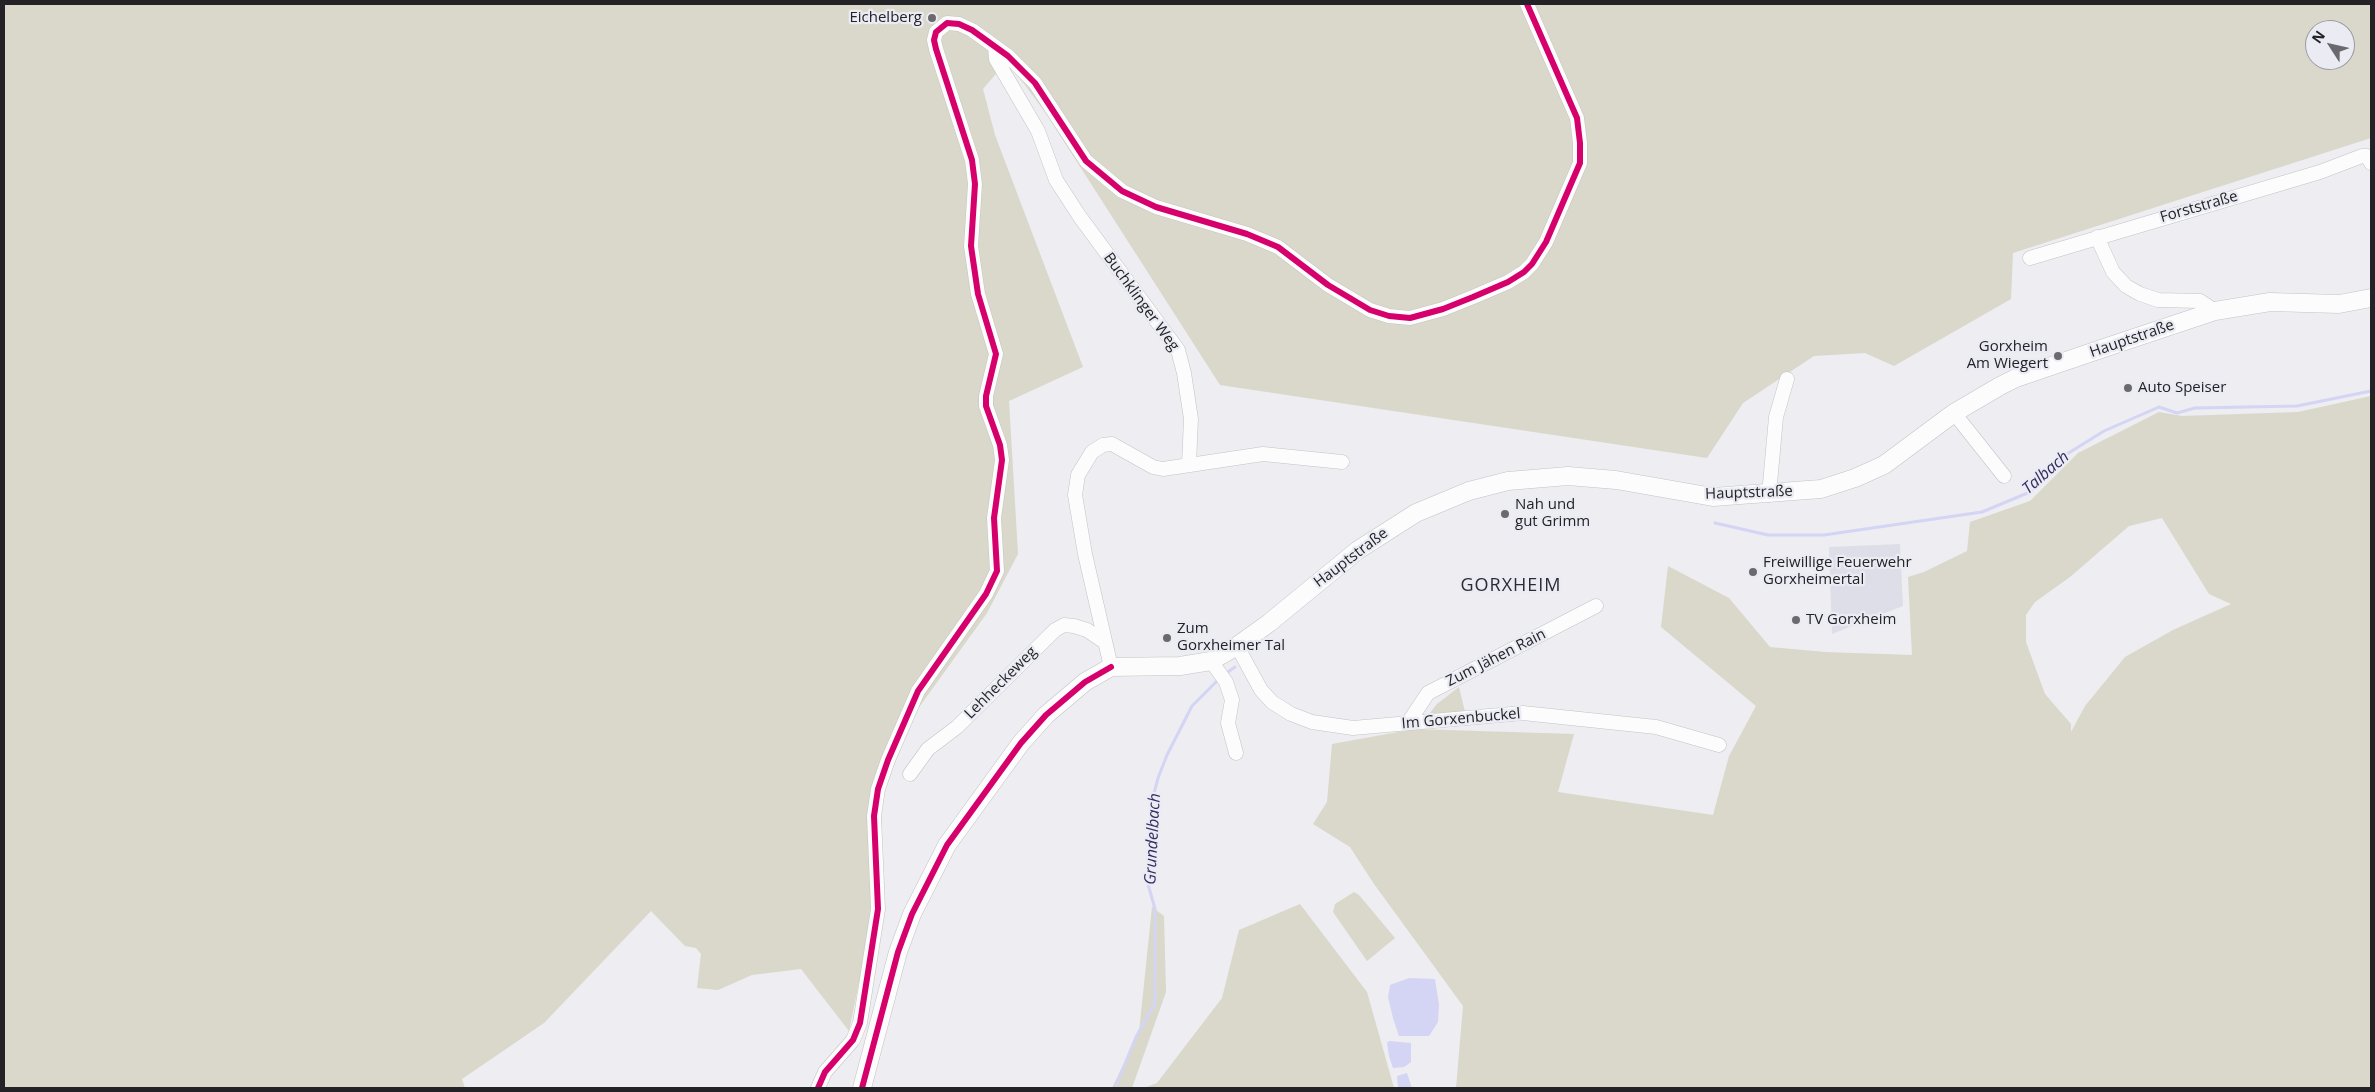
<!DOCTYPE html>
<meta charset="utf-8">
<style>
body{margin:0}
#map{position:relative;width:2375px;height:1092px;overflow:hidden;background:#ededf2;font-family:"Open Sans",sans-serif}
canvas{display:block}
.frame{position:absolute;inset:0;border:5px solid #232327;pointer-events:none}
.north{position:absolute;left:2305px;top:20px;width:50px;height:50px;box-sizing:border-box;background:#ebebf4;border:1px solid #9b9ba2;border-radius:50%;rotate:305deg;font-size:14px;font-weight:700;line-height:20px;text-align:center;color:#232327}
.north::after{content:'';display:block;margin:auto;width:18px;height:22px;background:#6a6a6e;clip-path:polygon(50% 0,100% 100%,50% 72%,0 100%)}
</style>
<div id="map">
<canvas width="2375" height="1092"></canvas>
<div class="frame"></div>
<div class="north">N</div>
</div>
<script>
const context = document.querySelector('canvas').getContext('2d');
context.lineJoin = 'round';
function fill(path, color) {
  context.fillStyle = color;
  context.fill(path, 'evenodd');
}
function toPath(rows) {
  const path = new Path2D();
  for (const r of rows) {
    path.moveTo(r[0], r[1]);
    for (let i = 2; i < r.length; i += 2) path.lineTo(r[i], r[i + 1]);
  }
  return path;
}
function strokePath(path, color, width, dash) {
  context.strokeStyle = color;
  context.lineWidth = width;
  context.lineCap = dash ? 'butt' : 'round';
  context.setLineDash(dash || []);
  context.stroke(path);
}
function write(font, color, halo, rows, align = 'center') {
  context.font = font + ' "Open Sans",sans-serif';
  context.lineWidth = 4.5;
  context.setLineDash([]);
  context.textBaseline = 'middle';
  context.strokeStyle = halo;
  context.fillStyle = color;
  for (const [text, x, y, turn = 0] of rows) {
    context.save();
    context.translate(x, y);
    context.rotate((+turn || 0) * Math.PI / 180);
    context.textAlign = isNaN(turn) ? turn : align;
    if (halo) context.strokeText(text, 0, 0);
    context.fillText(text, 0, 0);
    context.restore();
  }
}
fill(toPath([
 [1900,544,1903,606,1832,634,1829,547]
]), '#dedee9');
fill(toPath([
 [4,4,2371,4,2371,138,2013,253,2011,299,1894,366,1865,353,1814,356,1743,403,1707,458,1220,385,1045,112,1007,61,983,89,995,135,1083,367,1009,401,1018,554,987,613,917,710,895,759,883,794,881,808,882,851,873,915,849,1031,801,969,752,975,718,990,697,988,701,954,696,948,685,946,651,911,544,1023,462,1079,465,1088,4,1088],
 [2315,30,2345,30,2345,60,2315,60],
 [2371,396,2371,1088,1456,1088,1463,1006,1374,884,1350,847,1313,824,1327,802,1332,744,1415,729,1574,734,1558,792,1713,815,1729,756,1756,706,1661,627,1668,566,1729,598,1770,647,1825,652,1912,655,1908,577,1924,572,1967,551,1970,522,2030,501,2078,453,2159,412,2182,416,2298,412],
 [2162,518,2209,594,2231,604,2173,630,2125,657,2085,706,2071,732,2071,724,2045,694,2026,642,2026,615,2035,602,2070,577,2129,526],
 [1459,687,1466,716,1433,717,1430,713,1437,704],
 [1354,892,1359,895,1395,938,1367,961,1333,912,1335,904],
 [1300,904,1367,992,1394,1088,1144,1088,1157,1083,1222,998,1239,930],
 [1152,907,1164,916,1166,992,1132,1088,1112,1088,1139,1032]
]), '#d9d8ca');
fill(toPath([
 [1409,978,1435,979,1439,1005,1438,1022,1429,1036,1399,1036,1393,1018,1388,997,1390,985],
 [1389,1041,1411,1043,1411,1062,1404,1067,1393,1068,1389,1056,1387,1043],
 [1407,1073,1412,1088,1398,1088,1397,1076]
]), '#d4d4f4');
strokePath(toPath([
 [1715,523,1768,535,1824,535,1982,512,2030,492,2067,454,2104,431,2159,407,2177,413,2195,408,2297,406,2371,391],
 [1225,674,1235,667],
 [1115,1088,1136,1037,1155,1003,1155,909,1148,884,1152,801,1158,778,1167,755,1192,706,1218,680]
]), '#d4d4f4', 3);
const minor = toPath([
 [995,47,996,59,1038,131,1056,180,1080,217,1178,350,1184,373,1191,419,1189,464],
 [2097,237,2113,272,2126,286,2140,294,2158,300,2200,301,2215,311],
 [2030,258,2320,172,2362,156,2367,156,2371,163],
 [1954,413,2004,476],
 [1769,495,1776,417,1787,379],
 [1237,646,1261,690,1272,702,1291,714,1312,722,1353,728,1523,713,1656,727,1719,745],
 [1211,661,1226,682,1232,700,1228,723,1236,753],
 [1111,667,1085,554,1075,495,1078,475,1092,452,1103,445,1112,444,1153,467,1163,469,1263,454,1342,462],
 [1408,723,1428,693,1596,606],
 [910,774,928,749,957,727,1055,630,1064,625,1074,626,1087,630,1103,641],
 [818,1088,825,1072,853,1040,860,1023,878,909,874,816,878,789,888,760,918,691,986,594,997,571,994,518,1002,460,1000,445,986,406,986,396,996,354,978,294,971,246,975,184,972,160,936,49,934,40,936,32,947,23,959,24,972,30,1008,56,1035,83,1086,161,1122,191,1156,207,1247,234,1278,247,1328,285,1370,310,1389,316,1410,318,1443,309,1473,297,1508,282,1524,272,1532,264,1546,242,1580,163,1580,143,1577,118,1527,4]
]);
const major = toPath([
 [862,1088,898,952,912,914,947,845,1021,743,1046,715,1085,682,1111,667,1180,666,1211,661,1237,646,1269,623,1358,550,1416,513,1469,491,1508,481,1568,476,1616,480,1713,497,1821,489,1855,478,1884,465,1954,413,2000,386,2016,378,2113,345,2215,311,2270,302,2339,304,2371,298]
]);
strokePath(minor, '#c3c3c6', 15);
strokePath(major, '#c3c3c6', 19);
strokePath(minor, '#fcfcfd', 14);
strokePath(major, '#fcfcfd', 18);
strokePath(toPath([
 [818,1088,825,1072,853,1040,860,1023,878,909,874,816,878,789,888,760,918,691,986,594,997,571,994,518,1002,460,1000,445,986,406,986,396,996,354,978,294,971,246,975,184,972,160,936,49,934,40,936,32,947,23,959,24,972,30,1008,56,1035,83,1086,161,1122,191,1156,207,1247,234,1278,247,1328,285,1370,310,1389,316,1410,318,1443,309,1473,297,1508,282,1524,272,1532,264,1546,242,1580,163,1580,143,1577,118,1527,4],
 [862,1088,898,952,912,914,947,845,1021,743,1046,715,1085,682,1111,667]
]), '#d6006c', 6);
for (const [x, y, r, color] of [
 [932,18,5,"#6a6a6e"],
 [2058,356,5,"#6a6a6e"],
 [2128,388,5,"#6a6a6e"],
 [1505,514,5,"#6a6a6e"],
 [1753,572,5,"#6a6a6e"],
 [1796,620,5,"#6a6a6e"],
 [1167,638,5,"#6a6a6e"]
]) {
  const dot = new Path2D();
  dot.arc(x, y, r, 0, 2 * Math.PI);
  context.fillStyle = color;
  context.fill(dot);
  strokePath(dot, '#ebebf4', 2);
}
write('15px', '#232327', '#ebebf4', [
 ["Eichelberg",922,18,"right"],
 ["Gorxheim",2048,347,"right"],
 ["Am Wiegert",2048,364,"right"],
 ["Auto Speiser",2138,388],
 ["Nah und",1515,505],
 ["gut Grimm",1515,522],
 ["Freiwillige Feuerwehr",1763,563],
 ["Gorxheimertal",1763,580],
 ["TV Gorxheim",1806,620],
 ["Zum",1177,629],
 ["Gorxheimer Tal",1177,646]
], 'left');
write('15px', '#232327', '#ebebf4', [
 ["Forststraße",2199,207,-16],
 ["Buchklinger Weg",1141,302,54],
 ["Hauptstraße",2132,339,-19],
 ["Hauptstraße",1749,493,-2],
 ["Hauptstraße",1351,558,-37],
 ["Zum Jähen Rain",1496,658,-27],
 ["Lehheckeweg",1001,683,-45],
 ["Im Gorxenbuckel",1461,719,-5]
]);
write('italic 16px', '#332c61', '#ebebf4', [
 ["Talbach",2046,473,-41],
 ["Grundelbach",1153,839,-87]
]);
context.letterSpacing = '1px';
write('18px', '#2b2b32', '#ebebf4', [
 ["GORXHEIM",1511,586]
]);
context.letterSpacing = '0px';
</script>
